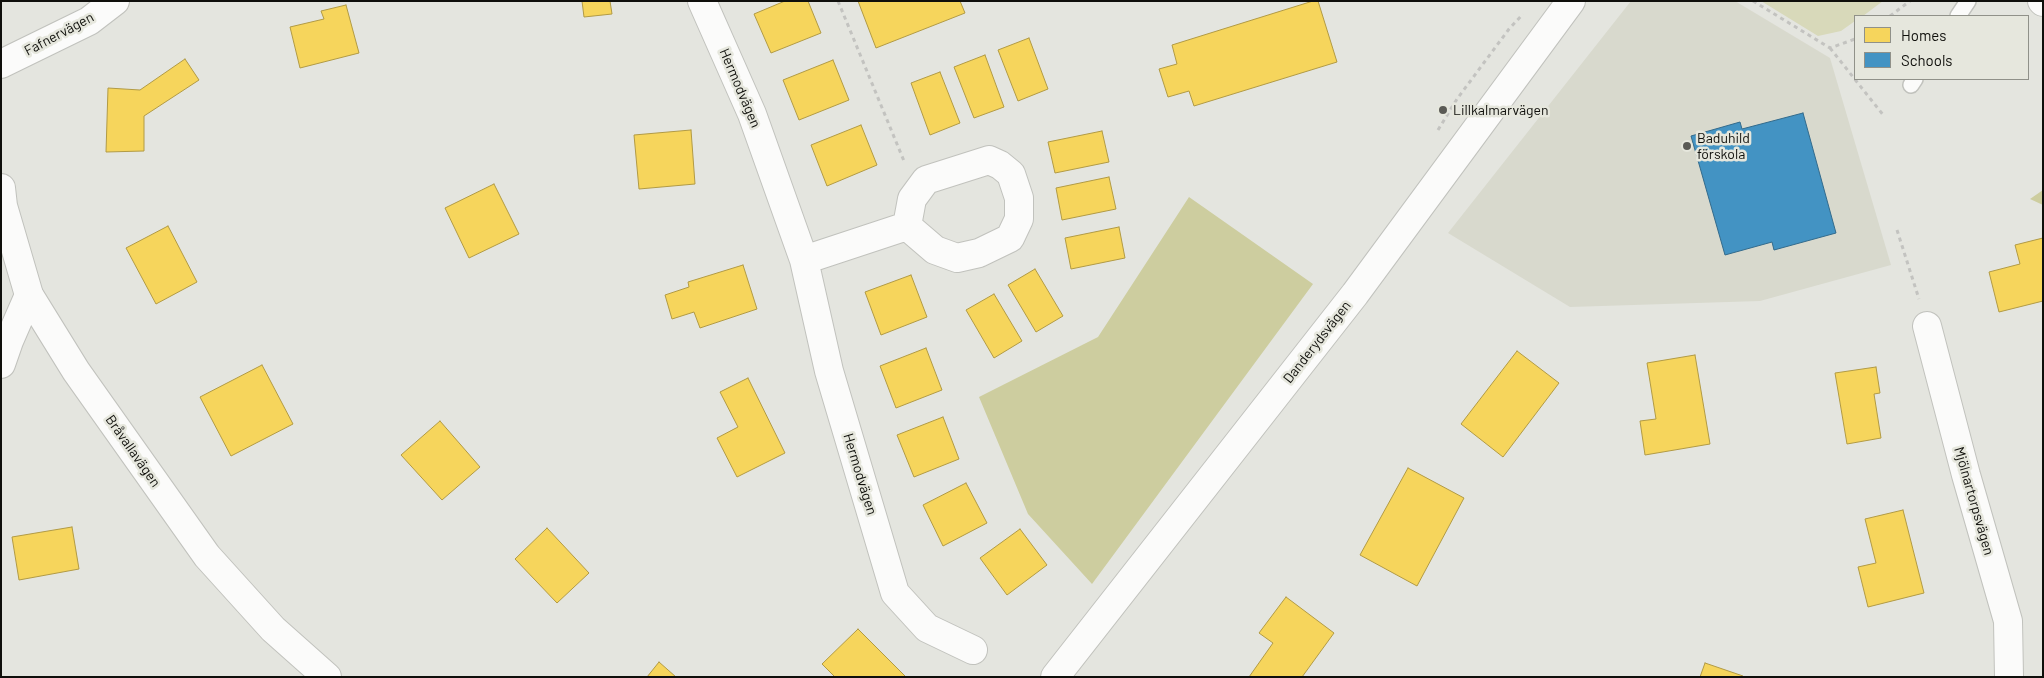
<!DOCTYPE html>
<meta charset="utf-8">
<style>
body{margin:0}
#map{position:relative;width:2044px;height:678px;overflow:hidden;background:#e4e5df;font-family:Barlow,sans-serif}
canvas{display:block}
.frame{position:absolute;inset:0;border:2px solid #0f0f0b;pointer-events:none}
.legend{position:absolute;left:1854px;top:15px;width:175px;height:65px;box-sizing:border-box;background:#e6e7dd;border:1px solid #909189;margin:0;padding:6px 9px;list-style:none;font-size:15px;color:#0f0f0b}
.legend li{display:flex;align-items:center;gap:10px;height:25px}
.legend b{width:25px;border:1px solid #909189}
</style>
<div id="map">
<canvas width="2044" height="678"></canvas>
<div class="frame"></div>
<ul class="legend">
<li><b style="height:14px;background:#f6d55c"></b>Homes</li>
<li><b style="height:14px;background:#4393c3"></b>Schools</li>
</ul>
</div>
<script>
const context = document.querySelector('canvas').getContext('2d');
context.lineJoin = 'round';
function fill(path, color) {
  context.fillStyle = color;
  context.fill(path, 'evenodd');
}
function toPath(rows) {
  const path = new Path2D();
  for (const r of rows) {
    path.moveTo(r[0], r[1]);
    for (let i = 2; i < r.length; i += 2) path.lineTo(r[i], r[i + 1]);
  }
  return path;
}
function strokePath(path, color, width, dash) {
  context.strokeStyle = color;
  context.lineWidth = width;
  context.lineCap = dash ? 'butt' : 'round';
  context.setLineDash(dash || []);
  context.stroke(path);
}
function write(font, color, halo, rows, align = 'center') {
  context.font = font + ' Barlow,sans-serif';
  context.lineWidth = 5;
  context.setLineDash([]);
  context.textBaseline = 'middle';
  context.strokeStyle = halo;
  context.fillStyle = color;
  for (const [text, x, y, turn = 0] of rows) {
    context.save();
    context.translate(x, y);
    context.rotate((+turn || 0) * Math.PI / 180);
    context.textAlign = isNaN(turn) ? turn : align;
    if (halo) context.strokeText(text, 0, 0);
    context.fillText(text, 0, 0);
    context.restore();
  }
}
fill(toPath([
 [1631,1,1735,1,1830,58,1891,265,1760,301,1570,307,1448,233]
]), '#d8d9cd');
fill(toPath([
 [1761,1,1883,1,1863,16,1855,16,1855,21,1841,31,1818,36]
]), '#d8d9ba');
fill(toPath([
 [2043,190,2043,205,2030,199],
 [1189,197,1313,284,1092,584,1028,514,979,397,1098,337]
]), '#cdcd9f');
const homes = toPath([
 [582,1,610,1,612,14,584,17,582,1],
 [785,1,808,1,821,33,771,53,754,14,785,1],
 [858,1,960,1,965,13,876,48,858,1],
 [1313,1,1318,1,1337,62,1194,106,1189,91,1168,97,1159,69,1177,64,1172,45,1313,1],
 [346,5,359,53,300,68,290,27,324,19,321,11,346,5],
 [1029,38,1048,89,1018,101,998,50,1029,38],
 [985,55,1004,107,974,118,954,67,985,55],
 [185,59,199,80,144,116,144,151,106,152,108,88,140,90,185,59],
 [833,60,849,100,799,120,783,80,833,60],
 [940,72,960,123,930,135,911,83,940,72],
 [861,125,877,165,827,186,811,145,861,125],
 [691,130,695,184,639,189,634,135,691,130],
 [1102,131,1109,162,1055,173,1048,142,1102,131],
 [1109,177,1116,209,1062,220,1056,188,1109,177],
 [494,184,519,234,469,258,445,208,494,184],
 [168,226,197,282,156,304,126,248,168,226],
 [1119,227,1125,258,1071,269,1065,238,1119,227],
 [2043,238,2043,301,1999,312,1989,272,2020,264,2015,245,2043,238],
 [743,265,757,309,700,328,694,312,672,319,665,295,689,287,688,282,743,265],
 [1035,269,1063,316,1036,332,1008,285,1035,269],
 [911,275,927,317,881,335,865,292,911,275],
 [994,294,1022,341,994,358,966,310,994,294],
 [926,348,942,390,896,408,880,366,926,348],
 [1517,351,1559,383,1503,457,1461,424,1517,351],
 [1695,355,1710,444,1645,455,1640,421,1656,419,1647,363,1695,355],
 [262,365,293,424,231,456,200,397,262,365],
 [1876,367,1880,393,1874,394,1881,438,1847,444,1835,373,1876,367],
 [748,378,785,453,737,477,717,438,738,427,720,392,748,378],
 [943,417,959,459,914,477,897,435,943,417],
 [440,421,480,467,442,500,401,455,440,421],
 [1408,468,1464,498,1417,586,1360,555,1408,468],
 [966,483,987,523,943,546,923,505,966,483],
 [1903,510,1924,593,1868,607,1858,567,1876,563,1865,519,1903,510],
 [72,527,79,569,19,580,12,537,72,527],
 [547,528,589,573,557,603,515,559,547,528],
 [1020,529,1047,565,1007,595,980,558,1020,529],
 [1286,597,1334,633,1302,677,1249,677,1273,643,1259,633,1286,597],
 [858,629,906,677,835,677,822,664,858,629],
 [659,662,676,677,647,677,659,662],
 [1705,663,1743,676,1743,677,1700,677,1705,663]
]);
fill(homes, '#f6d55c');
strokePath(homes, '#b19a44', 1);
const schools = toPath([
 [1803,113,1836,233,1774,250,1772,242,1725,255,1691,136,1740,122,1742,129,1803,113]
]);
fill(schools, '#4393c3');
strokePath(schools, '#336b8c', 1);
const service = toPath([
 [1958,16,1968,1],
 [1911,85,1915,79]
]);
const minor = toPath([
 [702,1,752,114,804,260,829,371,895,593,927,628,973,650],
 [2042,1,2043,2],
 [1,64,89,21,115,1],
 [804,260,907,226,935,250,957,258,979,253,1010,238,1019,219,1019,198,1011,174,1000,165,989,160,926,180,912,199,907,226],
 [1927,326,1966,475,2008,621,2009,677],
 [1,364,9,341,29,295]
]);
const tertiary = toPath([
 [1,188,3,206,29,295,76,371,207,556,273,629,327,677],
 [1055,677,1355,294,1571,1]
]);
strokePath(service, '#c1c2bd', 18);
strokePath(minor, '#c1c2bd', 30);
strokePath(tertiary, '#c1c2bd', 30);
strokePath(toPath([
 [838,1,904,161],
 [1753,1,1830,48,1855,39],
 [1890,16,1910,1],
 [1830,48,1884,116],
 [1438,130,1457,99,1509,29,1523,14],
 [1897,230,1919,299]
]), '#c3c3c0', 3, [4, 4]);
strokePath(service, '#fbfbfa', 15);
strokePath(minor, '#fbfbfa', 28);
strokePath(tertiary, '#fbfbfa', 28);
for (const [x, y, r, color] of [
 [1443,110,5,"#5a5a55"],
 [1687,146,5,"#5a5a55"]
]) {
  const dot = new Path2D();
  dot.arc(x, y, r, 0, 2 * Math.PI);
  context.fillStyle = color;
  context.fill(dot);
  strokePath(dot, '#e6e7dd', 2);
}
write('14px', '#0f0f0b', '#e6e7dd', [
 ["Fafnervägen",59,34,-28],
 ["Hermodvägen",740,88,67],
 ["Danderydsvägen",1317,342,-52],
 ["Bråvallavägen",133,451,55],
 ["Hermodvägen",860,474,73],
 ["Mjölnartorpsvägen",1974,501,74]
]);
write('14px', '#0f0f0b', '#e6e7dd', [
 ["Lillkalmarvägen",1453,110],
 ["Baduhild",1697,138],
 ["förskola",1697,154]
], 'left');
</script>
